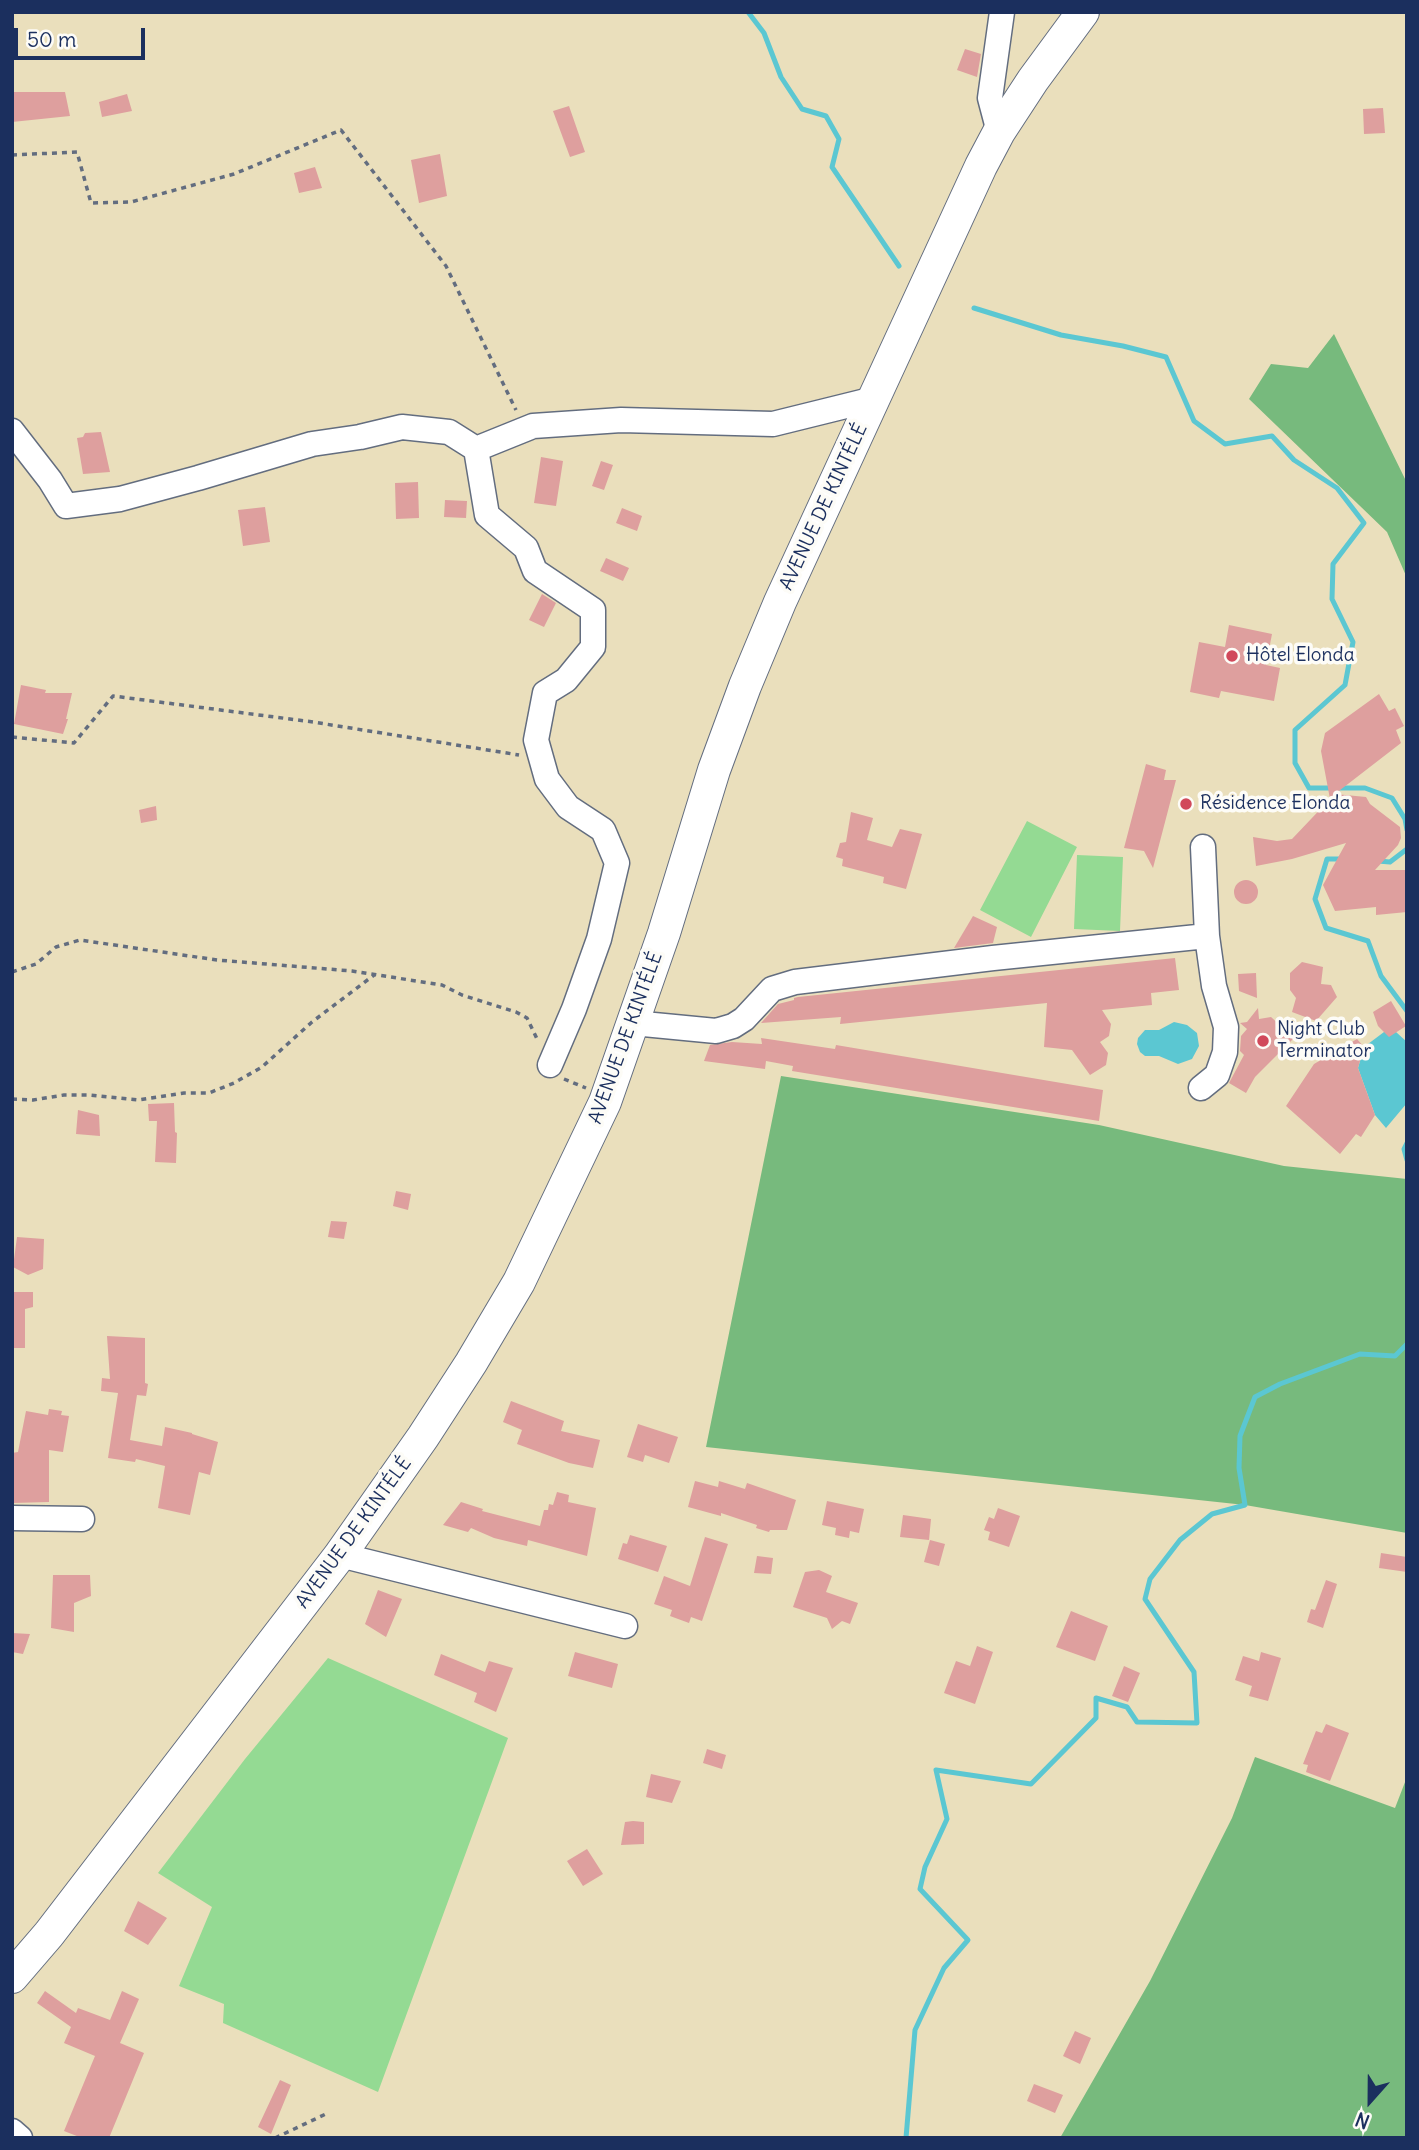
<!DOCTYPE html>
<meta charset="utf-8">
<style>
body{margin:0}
#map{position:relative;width:1419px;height:2150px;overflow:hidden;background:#eadfbc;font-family:Delius,sans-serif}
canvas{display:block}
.frame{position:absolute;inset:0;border:14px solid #1b2f5e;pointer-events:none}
.north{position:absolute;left:1335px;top:2066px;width:70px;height:70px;-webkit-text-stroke:5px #fdfcf7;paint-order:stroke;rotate:201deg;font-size:19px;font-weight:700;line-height:28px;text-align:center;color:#1b2f5e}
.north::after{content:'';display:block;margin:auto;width:24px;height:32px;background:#1b2f5e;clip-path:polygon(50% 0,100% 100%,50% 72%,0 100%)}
.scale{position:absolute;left:14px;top:28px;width:131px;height:32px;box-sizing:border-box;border:4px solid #1b2f5e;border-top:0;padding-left:9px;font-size:21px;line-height:24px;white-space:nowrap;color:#1b2f5e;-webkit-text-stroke:5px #fdfcf7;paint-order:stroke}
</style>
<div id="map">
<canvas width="1419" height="2150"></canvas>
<div class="frame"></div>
<div class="north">N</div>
<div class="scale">50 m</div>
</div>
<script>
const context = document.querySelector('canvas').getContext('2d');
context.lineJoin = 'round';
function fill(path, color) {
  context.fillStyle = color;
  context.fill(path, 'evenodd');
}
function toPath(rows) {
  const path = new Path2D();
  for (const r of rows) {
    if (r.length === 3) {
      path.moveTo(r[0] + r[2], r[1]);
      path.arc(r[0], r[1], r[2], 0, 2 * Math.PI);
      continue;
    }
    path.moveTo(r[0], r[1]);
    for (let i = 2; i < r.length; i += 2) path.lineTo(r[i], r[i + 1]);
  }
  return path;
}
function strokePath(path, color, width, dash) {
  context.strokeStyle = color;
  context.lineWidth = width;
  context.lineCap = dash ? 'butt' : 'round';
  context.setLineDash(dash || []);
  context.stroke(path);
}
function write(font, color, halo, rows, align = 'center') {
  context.font = font + ' Delius,sans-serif';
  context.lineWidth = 7;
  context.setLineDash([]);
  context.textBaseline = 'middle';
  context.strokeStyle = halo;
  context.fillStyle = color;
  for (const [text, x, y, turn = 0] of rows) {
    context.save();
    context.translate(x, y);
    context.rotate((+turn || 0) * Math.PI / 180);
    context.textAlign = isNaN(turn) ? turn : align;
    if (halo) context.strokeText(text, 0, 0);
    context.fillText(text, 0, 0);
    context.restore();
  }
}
fill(toPath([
 [1027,821,1077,847,1031,937,980,910],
 [1077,855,1123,857,1120,931,1074,929],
 [328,1658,508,1738,378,2092,223,2023,224,2004,179,1986,212,1907,158,1873,245,1759]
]), '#94da93');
fill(toPath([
 [1334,334,1407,483,1407,578,1387,532,1249,399,1271,364,1308,368],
 [781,1076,1099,1125,1284,1166,1407,1179,1407,1533,1245,1505,706,1447],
 [1255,1757,1395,1808,1407,1777,1407,2138,1060,2138,1150,1981,1232,1818]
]), '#77ba7d');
fill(toPath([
 [1174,1022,1187,1025,1197,1033,1199,1046,1192,1059,1178,1064,1159,1056,1145,1056,1140,1052,1137,1044,1138,1038,1145,1030,1159,1030],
 [1384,1032,1396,1032,1407,1042,1407,1103,1386,1128,1375,1115,1358,1068,1364,1047]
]), '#5bc7d2');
strokePath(toPath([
 [748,12,764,33,781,77,802,109,826,116,839,139,832,167,899,266],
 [974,308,1061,335,1123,346,1166,357,1194,421,1225,444,1272,436,1294,460,1337,488,1364,523,1333,564,1332,599,1353,642,1345,685,1295,730,1295,763,1309,788,1365,788,1392,798,1405,819,1407,830],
 [1343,859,1327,859,1315,899,1326,928,1368,941,1381,976,1407,1011],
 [1378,861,1390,862,1407,849],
 [1407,1143,1404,1149,1407,1160],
 [906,2138,915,2030,944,1968,968,1940,920,1889,925,1867,947,1819,936,1770,1031,1784,1096,1718,1096,1698,1127,1707,1137,1722,1197,1723,1194,1672,1145,1599,1150,1579,1180,1540,1212,1514,1245,1505,1239,1468,1240,1436,1255,1397,1280,1384,1360,1354,1395,1356,1407,1344]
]), '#5bc7d2', 5);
fill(toPath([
 [965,49,981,54,977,77,957,70],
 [12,92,65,92,70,116,12,122],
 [127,94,132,111,102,117,99,102],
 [569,106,585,152,570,157,553,111],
 [1383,108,1385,133,1364,134,1363,109],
 [440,154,447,196,419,203,411,160],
 [315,167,322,188,299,193,294,173],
 [101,432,110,472,83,474,77,438,83,437,85,433],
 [541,457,563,461,556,506,534,503],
 [601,461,613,465,604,490,592,486],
 [418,482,419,518,396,519,395,483],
 [445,500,467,501,466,518,444,517],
 [265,507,270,542,243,546,238,510],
 [622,508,642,516,637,531,616,523],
 [606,558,629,568,623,581,600,571],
 [542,594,556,603,544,627,529,620],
 [1229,625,1272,634,1266,665,1280,668,1274,701,1221,691,1219,698,1190,692,1199,642,1225,647],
 [21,685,46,690,45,693,72,693,66,719,68,719,63,734,14,724],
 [1379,694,1389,711,1395,708,1404,726,1396,730,1401,743,1335,794,1366,797,1370,804,1400,827,1401,838,1398,845,1375,870,1407,870,1407,912,1376,915,1376,907,1335,911,1323,885,1346,843,1292,859,1256,866,1253,837,1277,841,1292,839,1330,799,1321,751,1325,733],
 [1146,764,1166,770,1164,780,1176,780,1153,868,1144,851,1124,848],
 [156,806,157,820,141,823,139,810],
 [851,812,873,818,867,840,892,847,900,829,922,834,906,889,883,883,884,877,842,866,843,859,836,857,840,843,846,842],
 [1246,892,12],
 [973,916,997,927,993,943,954,948],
 [1175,958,1179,990,1151,993,1152,1005,1102,1010,1111,1024,1109,1036,1100,1042,1108,1053,1106,1065,1090,1075,1072,1050,1044,1047,1047,1003,840,1024,841,1017,761,1023,778,1004,794,1000,794,998,798,997],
 [1302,962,1323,967,1321,984,1331,985,1337,997,1316,1021,1292,1012,1296,998,1290,990,1290,973],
 [1256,973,1257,998,1239,991,1238,974],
 [1391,1001,1406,1026,1389,1037,1378,1026,1373,1012],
 [1258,1008,1259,1019,1271,1017,1294,1038,1255,1077,1246,1093,1229,1083,1244,1055,1240,1051,1241,1036,1247,1029,1240,1023,1247,1022],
 [761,1038,835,1049,836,1045,1103,1090,1099,1121,792,1071,793,1066,766,1061,765,1069,704,1061,710,1045,732,1042,762,1044],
 [1357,1039,1364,1047,1358,1068,1375,1115,1361,1137,1356,1134,1340,1154,1286,1106,1314,1064],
 [174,1103,175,1132,177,1133,176,1163,155,1162,157,1121,149,1121,148,1104],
 [78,1110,99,1115,100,1136,76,1134],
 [396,1191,411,1194,408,1210,393,1206],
 [331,1221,347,1222,344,1239,328,1237],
 [17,1237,44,1239,43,1269,28,1275,13,1267],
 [12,1292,33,1292,33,1307,25,1309,25,1348,12,1348],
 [107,1336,145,1338,145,1383,148,1384,146,1396,137,1395,130,1440,162,1446,165,1427,192,1433,192,1434,218,1442,210,1475,199,1472,190,1515,158,1508,165,1466,136,1459,135,1462,108,1458,118,1393,101,1391,102,1378,110,1379],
 [511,1401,564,1421,561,1431,600,1440,593,1468,569,1463,517,1444,522,1430,503,1422],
 [49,1409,62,1411,61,1415,69,1416,63,1452,49,1450,49,1502,12,1503,12,1453,18,1452,26,1411,48,1415],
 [638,1424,678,1437,669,1463,645,1455,643,1462,627,1457],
 [695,1481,718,1487,719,1481,745,1489,747,1483,796,1500,787,1530,770,1530,769,1532,756,1528,757,1525,721,1513,721,1516,688,1507],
 [557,1492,569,1495,568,1502,596,1508,587,1556,528,1540,527,1546,494,1538,471,1528,468,1532,443,1525,461,1502,483,1509,482,1511,540,1526,544,1510,548,1510,549,1504,553,1505],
 [827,1501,864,1509,859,1533,850,1531,849,1538,835,1535,836,1528,822,1525],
 [998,1508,1020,1516,1009,1547,988,1540,990,1532,984,1530,989,1517,994,1519],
 [903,1515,931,1519,929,1540,900,1537],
 [630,1535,667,1546,658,1572,618,1559,623,1543,627,1544],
 [705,1537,728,1544,702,1621,691,1617,689,1623,670,1616,672,1610,654,1604,664,1576,690,1586],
 [930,1540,945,1544,939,1566,924,1562],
 [1381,1553,1407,1557,1407,1572,1379,1568],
 [757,1556,773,1558,771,1574,754,1573],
 [819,1570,832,1576,826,1592,858,1603,850,1624,842,1621,832,1629,827,1618,793,1607,805,1572],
 [53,1575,90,1575,91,1596,74,1603,74,1632,51,1628],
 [1326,1580,1337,1584,1323,1628,1307,1622,1311,1609,1315,1610],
 [378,1590,402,1599,386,1637,365,1624],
 [1071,1611,1108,1626,1095,1661,1056,1647],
 [12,1633,30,1634,23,1654,12,1652],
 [977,1646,993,1652,975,1704,944,1693,956,1661,970,1666],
 [575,1652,618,1664,612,1688,568,1676],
 [1261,1652,1281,1658,1268,1701,1249,1696,1252,1686,1235,1680,1243,1656,1259,1661],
 [441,1654,485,1672,489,1661,513,1668,496,1712,474,1702,477,1693,434,1675],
 [1124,1666,1140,1673,1128,1702,1112,1696],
 [1326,1724,1349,1733,1330,1781,1306,1772,1308,1765,1303,1764,1316,1731,1322,1733],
 [707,1749,726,1755,722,1769,703,1763],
 [651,1774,681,1781,672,1803,646,1797],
 [633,1821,644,1822,644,1844,621,1845,625,1822],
 [587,1849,603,1874,583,1886,567,1861],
 [138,1901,167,1918,148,1945,124,1931],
 [45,1991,76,2013,78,2008,110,2020,122,1991,139,1999,120,2043,144,2053,109,2138,82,2138,64,2131,95,2056,64,2043,71,2027,37,2003],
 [1075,2031,1091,2038,1080,2064,1063,2056],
 [280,2080,291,2085,271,2134,258,2127],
 [1034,2084,1063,2095,1055,2113,1027,2101]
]), '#de9f9e');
const minor = toPath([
 [999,132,990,98,1002,12],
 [12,431,50,480,66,506,120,499,198,478,312,444,360,437,402,427,449,432,476,449,487,515,526,548,535,571,593,610,593,647,566,680,545,693,536,740,547,779,568,807,603,830,617,863,599,939,574,1009,550,1065],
 [476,449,533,426,621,420,773,424,874,399],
 [633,1023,716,1031,733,1026,744,1019,772,989,795,982,993,958,1207,936],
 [1201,1088,1217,1075,1225,1052,1226,1027,1214,986,1207,936,1203,847],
 [12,1518,82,1519],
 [340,1555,625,1626],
 [12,2131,20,2138]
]);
const major = toPath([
 [12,1977,49,1934,340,1555,423,1437,471,1363,519,1282,605,1102,664,933,714,770,745,686,780,602,981,166,999,132,1033,80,1083,12]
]);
strokePath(minor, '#636d7f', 27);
strokePath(major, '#636d7f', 34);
strokePath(toPath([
 [12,155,77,152,91,203,131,202,234,174,341,130,446,266,516,410],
 [12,737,74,743,113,696,313,722,519,755],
 [12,972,36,964,56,947,80,940,217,960,352,971,442,985,462,995,516,1012,527,1018,538,1041],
 [564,1079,586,1088],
 [12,1099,33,1100,64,1095,89,1095,138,1100,184,1093,209,1093,234,1083,262,1067,312,1022,374,975],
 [275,2138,328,2113]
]), '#636d7f', 3.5, [5, 5]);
strokePath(minor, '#fff', 24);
strokePath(major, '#fff', 32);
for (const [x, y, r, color] of [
 [1232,656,7,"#d1495b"],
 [1186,804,7,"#d1495b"],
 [1263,1041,7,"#d1495b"]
]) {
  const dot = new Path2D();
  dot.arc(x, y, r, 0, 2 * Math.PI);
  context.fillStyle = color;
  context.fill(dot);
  strokePath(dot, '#fdfcf7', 2.5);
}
write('19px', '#1b2f5e', '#fdfcf7', [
 ["AVENUE DE KINTÉLÉ",824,507,-65],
 ["AVENUE DE KINTÉLÉ",626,1038,-70],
 ["AVENUE DE KINTÉLÉ",354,1533,-54]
]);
write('19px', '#1b2f5e', '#fdfcf7', [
 ["Hôtel Elonda",1246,656],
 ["Résidence Elonda",1200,804],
 ["Night Club",1277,1030],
 ["Terminator",1277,1052]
], 'left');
</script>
